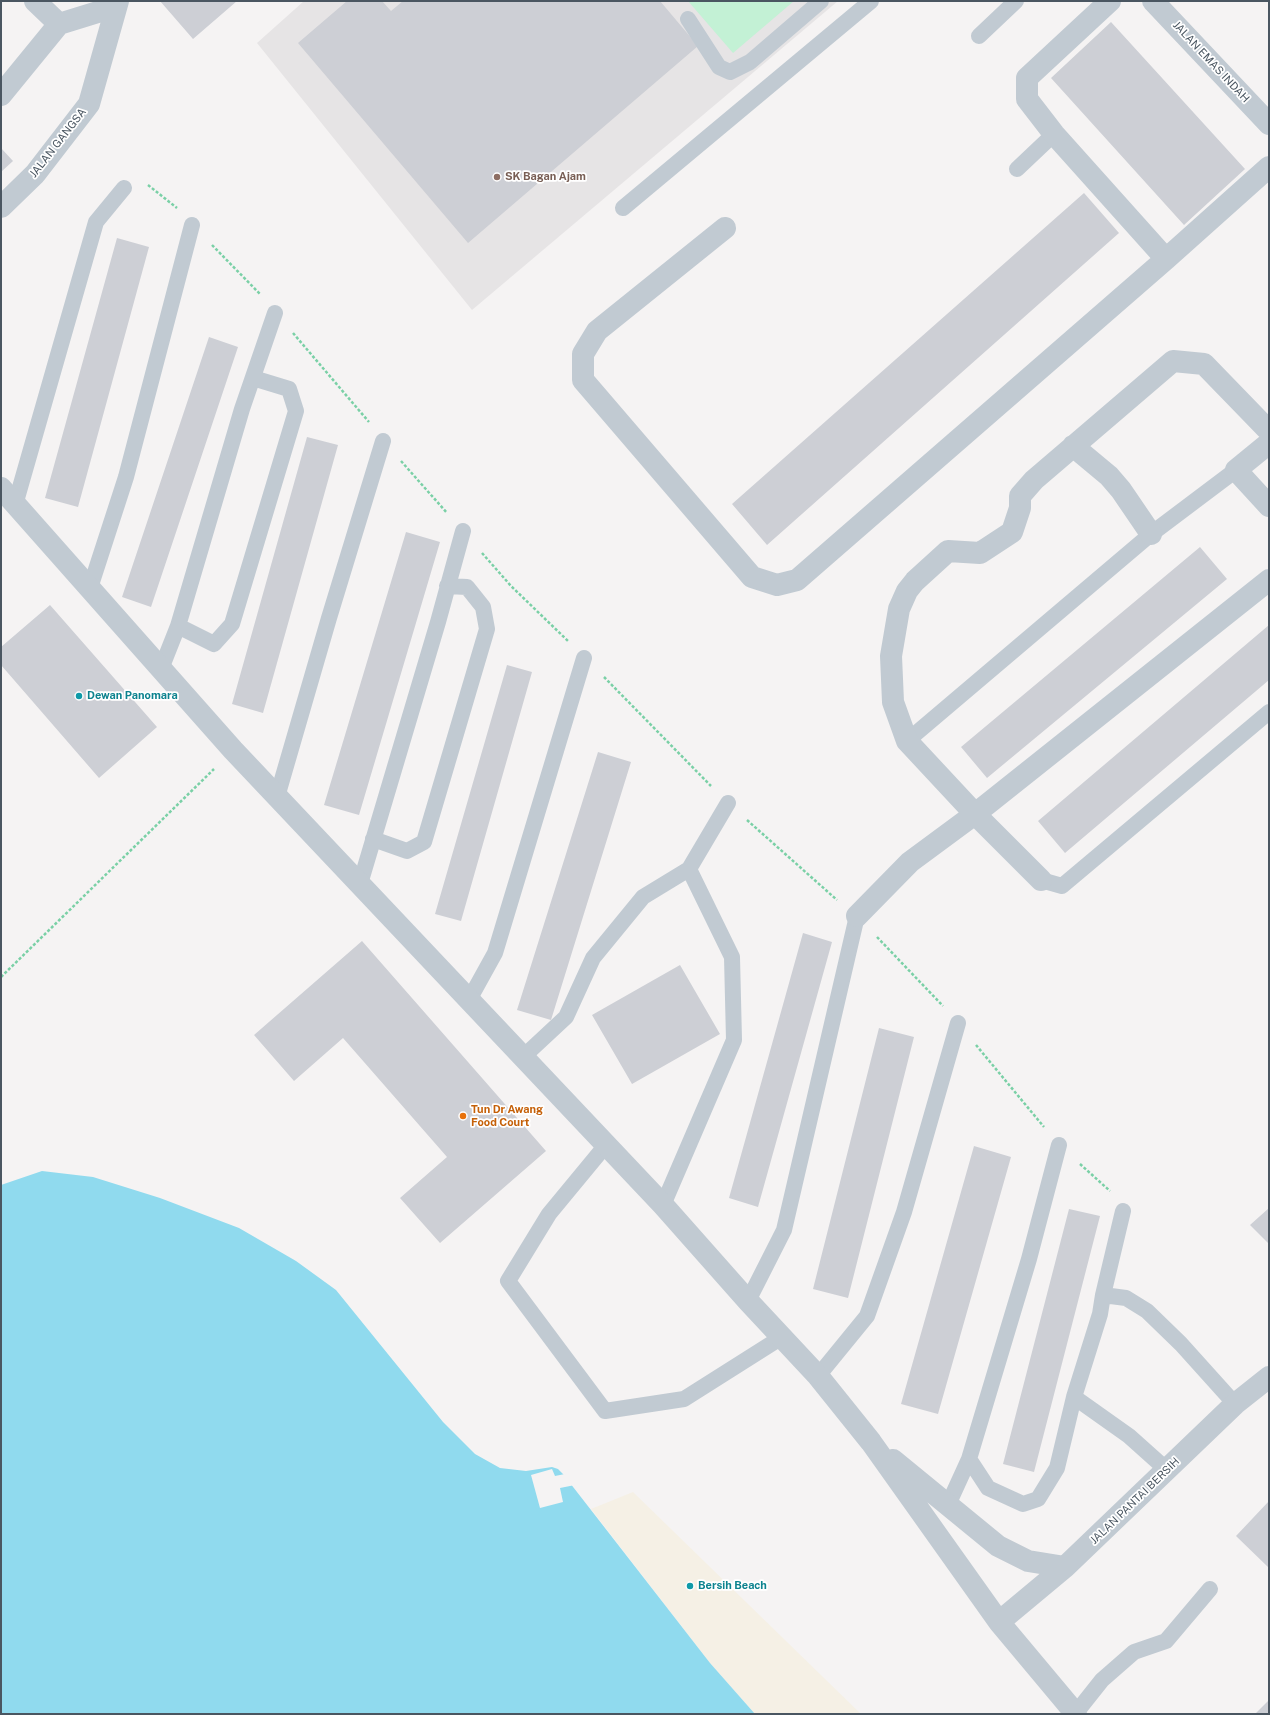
<!DOCTYPE html>
<style>
body{margin:0}
#map{position:relative;width:1270px;height:1715px;overflow:hidden;background:#f5f3f3;font-family:"Public Sans",sans-serif}
canvas{display:block}
.frame{position:absolute;inset:0;border:2px solid #4a5661;pointer-events:none}
</style>
<div id="map">
<canvas width="1270" height="1715"></canvas>
<div class="frame"></div>
</div>
<script>
const context = document.querySelector('canvas').getContext('2d');
context.lineJoin = 'round';
function fill(path, color) {
  context.fillStyle = color;
  context.fill(path, 'evenodd');
}
function toPath(rows) {
  const path = new Path2D();
  for (const r of rows) {
    path.moveTo(r[0], r[1]);
    for (let i = 2; i < r.length; i += 2) path.lineTo(r[i], r[i + 1]);
  }
  return path;
}
function strokePath(path, color, width, dash) {
  context.strokeStyle = color;
  context.lineWidth = width;
  context.lineCap = dash ? 'butt' : 'round';
  context.setLineDash(dash || []);
  context.stroke(path);
}
function write(font, color, halo, rows, align = 'center') {
  context.font = font + ' "Public Sans",sans-serif';
  context.lineWidth = 3.5;
  context.setLineDash([]);
  context.textBaseline = 'middle';
  context.strokeStyle = halo;
  context.fillStyle = color;
  for (const [text, x, y, turn = 0] of rows) {
    context.save();
    context.translate(x, y);
    context.rotate((+turn || 0) * Math.PI / 180);
    context.textAlign = isNaN(turn) ? turn : align;
    if (halo) context.strokeText(text, 0, 0);
    context.fillText(text, 0, 0);
    context.restore();
  }
}
fill(toPath([
 [304,1,838,1,472,310,257,43]
]), '#e6e4e5');
fill(toPath([
 [688,1,794,1,733,53]
]), '#c3f1d5');
fill(toPath([
 [633,1492,861,1714,755,1714,710,1663,591,1509]
]), '#f5f0e5');
fill(toPath([
 [42,1171,93,1177,160,1198,239,1228,296,1261,336,1290,443,1422,475,1454,500,1468,526,1471,552,1467,558,1469,563,1474,710,1663,755,1714,1,1714,1,1185]
]), '#90daee');
fill(toPath([
 [552,1469,555,1476,565,1474,575,1485,560,1488,563,1502,540,1508,531,1475]
]), '#f5f3f3');
fill(toPath([
 [160,1,237,1,193,39],
 [347,1,382,1,391,11,403,1,660,1,698,46,468,243,298,43],
 [1111,22,1245,169,1184,225,1051,78],
 [1,148,13,161,1,172],
 [1084,193,1119,233,767,545,732,504],
 [117,238,149,247,78,507,45,498],
 [209,337,238,347,151,607,122,597],
 [307,437,338,445,263,713,232,704],
 [406,532,440,542,359,815,324,805],
 [1200,547,1227,579,987,778,961,747],
 [50,605,157,727,99,778,1,665,1,647],
 [1269,625,1269,680,1065,853,1038,821],
 [507,665,532,672,461,921,435,914],
 [598,752,631,762,551,1020,517,1010],
 [803,933,832,942,758,1207,729,1198],
 [362,941,546,1151,440,1243,400,1198,447,1157,343,1038,294,1081,254,1035],
 [680,965,720,1034,632,1084,592,1015],
 [879,1028,914,1037,848,1298,813,1289],
 [974,1146,1011,1157,938,1414,901,1404],
 [1269,1208,1269,1244,1250,1225],
 [1069,1209,1100,1216,1034,1472,1003,1464],
 [1269,1501,1269,1568,1236,1536],
 [1269,1700,1269,1714,1255,1714]
]), '#cdcfd5');
strokePath(toPath([
 [148,185,177,208],
 [212,245,260,294],
 [293,333,369,422],
 [401,461,447,513],
 [482,553,511,586,568,641],
 [604,677,711,786],
 [747,820,837,900],
 [877,937,943,1006],
 [1,977,214,769],
 [976,1045,1044,1127],
 [1080,1164,1110,1191]
]), '#7ad0a6', 2.5, [3, 2]);
strokePath(toPath([
 [688,19,719,67,730,72,750,62,821,1],
 [979,36,1016,1],
 [1017,169,1054,134],
 [623,208,871,1],
 [15,505,96,222,124,188],
 [90,588,126,477,192,225],
 [178,626,214,644,232,624,296,411,289,389,253,378],
 [161,669,178,626,242,409,275,313],
 [907,741,1151,534,1236,470],
 [277,797,329,618,383,441],
 [373,839,407,851,424,842,487,629,483,607,467,587,447,586],
 [1041,880,1062,886,1269,712],
 [360,884,438,622,463,531],
 [469,1000,495,953,584,658],
 [523,1057,566,1017,593,958,643,897,689,869,728,803],
 [606,1145,549,1214,508,1281,605,1411,684,1399,782,1337],
 [663,1205,734,1040,732,957,689,869],
 [1103,1295,1126,1298,1147,1311,1181,1344,1235,1404],
 [748,1301,784,1230,857,916],
 [818,1376,867,1316,904,1212,958,1023],
 [1074,1397,1129,1436,1167,1470],
 [969,1459,988,1488,1023,1504,1038,1499,1057,1468,1074,1397,1100,1314,1103,1295,1123,1211],
 [948,1505,969,1459,1029,1259,1059,1145],
 [1075,1714,1102,1680,1134,1652,1166,1641,1210,1589]
]), '#c1cad2', 16);
strokePath(toPath([
 [35,1,59,24],
 [1110,1,1027,78,1027,99,1054,134,1166,259],
 [1153,1,1269,124],
 [1,95,59,24,101,11,114,1],
 [1,207,35,174,89,104,118,1],
 [725,228,597,331,583,354,583,380,752,577,777,585,797,580,1166,259,1269,167],
 [1269,443,1236,470,1269,506],
 [1073,446,1109,476,1121,490,1151,534],
 [1,488,233,750,663,1205,748,1301,818,1376,871,1442,999,1622,1076,1714],
 [1041,880,975,814,907,741,893,702,891,656,899,609,907,591,915,581,948,551,980,553,1012,532,1020,508,1020,496,1034,480,1173,361,1204,364,1269,431],
 [857,916,910,862,975,814,1269,580],
 [893,1460,998,1546,1028,1561,1065,1567],
 [999,1622,1065,1567,1235,1404,1269,1377]
]), '#c1cad2', 22);
for (const [x, y, r, color] of [
 [497,177,4,"#8d6e63"],
 [79,696,4,"#0f9aa8"],
 [463,1116,4,"#e8710a"],
 [690,1586,4,"#0f9aa8"]
]) {
  const dot = new Path2D();
  dot.arc(x, y, r, 0, 2 * Math.PI);
  context.fillStyle = color;
  context.fill(dot);
  strokePath(dot, '#fff', 1.5);
}
write('11px', '#4a5661', '#fff', [
 ["JALAN EMAS INDAH",1211,62,47],
 ["JALAN GANGSA",58,143,-52],
 ["JALAN PANTAI BERSIH",1135,1501,-44]
]);
write('bold 11px', '#785e54', '#fff', [
 ["SK Bagan Ajam",505,177]
], 'left');
write('bold 11px', '#0d838f', '#fff', [
 ["Dewan Panomara",87,696],
 ["Bersih Beach",698,1586]
], 'left');
write('bold 11px', '#c56008', '#fff', [
 ["Tun Dr Awang",471,1110],
 ["Food Court",471,1123]
], 'left');
</script>
